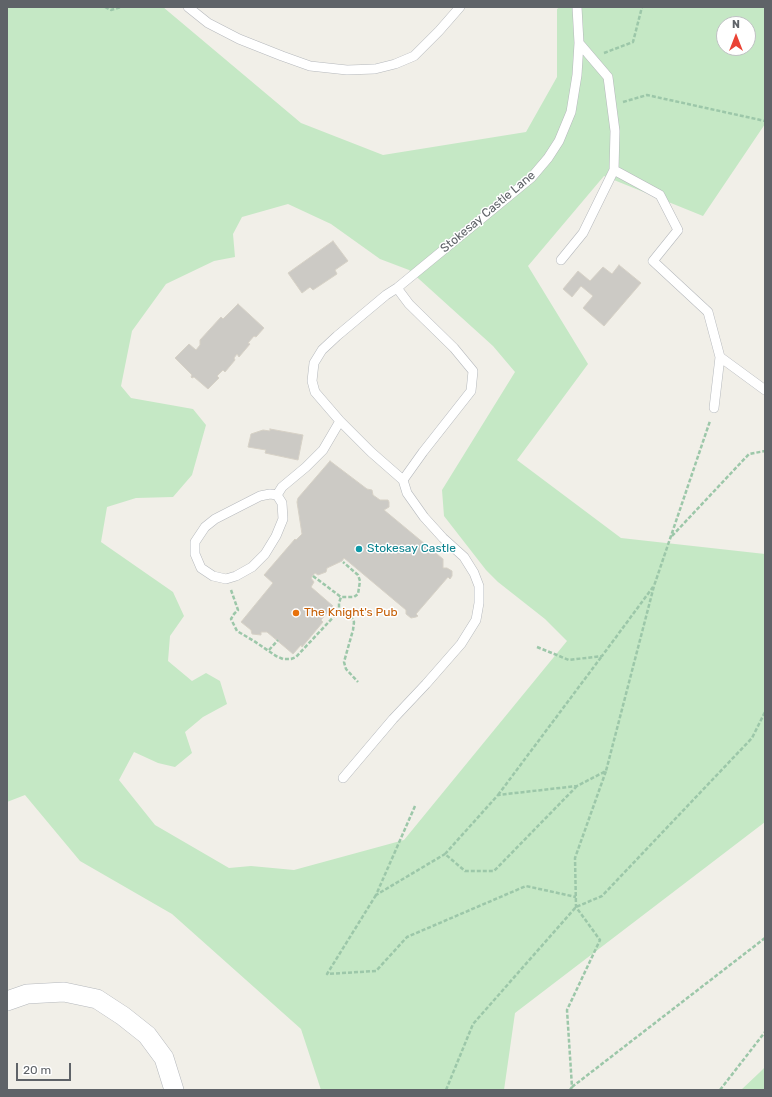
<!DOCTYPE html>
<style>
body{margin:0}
#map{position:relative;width:772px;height:1097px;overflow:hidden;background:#f1efe8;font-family:Rubik,sans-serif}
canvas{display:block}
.frame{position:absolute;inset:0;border:8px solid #5f6368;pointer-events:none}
.north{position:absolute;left:716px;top:16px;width:40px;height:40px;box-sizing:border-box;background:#fff;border:1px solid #bfc1c3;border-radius:50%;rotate:0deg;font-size:11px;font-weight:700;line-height:16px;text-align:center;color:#5f6368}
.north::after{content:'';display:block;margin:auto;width:14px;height:18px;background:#ea4335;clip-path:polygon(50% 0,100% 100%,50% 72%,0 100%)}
.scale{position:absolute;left:16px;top:1063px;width:55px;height:18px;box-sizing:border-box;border:2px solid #5f6368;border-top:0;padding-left:5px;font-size:12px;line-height:14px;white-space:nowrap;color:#5f6368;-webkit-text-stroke:3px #fff;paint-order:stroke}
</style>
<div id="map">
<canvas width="772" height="1097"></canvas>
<div class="frame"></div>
<div class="north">N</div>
<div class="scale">20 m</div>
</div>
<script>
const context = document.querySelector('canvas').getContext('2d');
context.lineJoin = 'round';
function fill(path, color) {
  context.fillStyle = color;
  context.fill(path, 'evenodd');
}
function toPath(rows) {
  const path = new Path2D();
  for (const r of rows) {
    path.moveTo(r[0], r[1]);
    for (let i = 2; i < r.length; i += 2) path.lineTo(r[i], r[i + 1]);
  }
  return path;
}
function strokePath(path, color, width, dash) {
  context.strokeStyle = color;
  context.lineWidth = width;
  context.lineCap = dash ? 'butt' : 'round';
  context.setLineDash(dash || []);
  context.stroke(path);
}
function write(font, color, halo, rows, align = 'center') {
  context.font = font + ' Rubik,sans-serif';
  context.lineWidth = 3;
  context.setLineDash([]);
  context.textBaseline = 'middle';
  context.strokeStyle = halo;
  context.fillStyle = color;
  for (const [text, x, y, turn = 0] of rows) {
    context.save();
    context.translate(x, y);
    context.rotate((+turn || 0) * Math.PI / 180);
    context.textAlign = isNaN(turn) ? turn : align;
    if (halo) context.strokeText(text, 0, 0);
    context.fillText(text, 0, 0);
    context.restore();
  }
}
fill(toPath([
 [7,7,163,7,301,123,383,155,526,132,557,77,557,9,560,7,765,7,765,124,703,216,604,176,528,266,588,364,517,460,621,538,765,554,765,822,515,1013,504,1090,321,1090,301,1029,172,914,80,861,25,795,7,802],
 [724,24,748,24,748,48,724,48],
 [288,204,331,224,380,259,409,270,493,346,515,372,442,490,444,516,486,570,498,582,545,619,567,641,404,840,294,870,251,866,229,868,155,825,119,780,134,752,158,763,175,767,192,753,185,732,203,717,227,704,220,681,206,673,192,681,168,661,170,636,184,616,173,592,101,542,107,507,136,498,173,497,192,475,206,425,193,409,131,398,121,386,132,331,166,284,214,261,235,257,233,234,242,217],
 [765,1067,765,1090,741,1090,759,1073]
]), '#c5e8c5');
const building = toPath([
 [333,241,348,261,335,270,337,274,313,290,310,287,302,293,288,273,333,241],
 [619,265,641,283,604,326,583,308,593,296,581,286,572,297,563,289,578,271,590,281,603,267,612,274,619,265],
 [238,304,264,328,256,337,254,336,248,343,250,344,239,357,237,354,234,358,235,360,225,372,223,370,217,376,219,378,208,389,194,377,192,378,191,377,192,375,175,358,189,344,196,350,200,345,200,340,221,317,223,319,238,304],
 [270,429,303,435,298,460,265,453,266,450,248,447,251,434,263,430,270,431,270,429],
 [330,461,367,489,372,490,373,495,380,500,388,500,389,502,389,507,384,510,443,559,443,568,447,568,452,571,452,576,450,579,448,577,416,614,418,616,416,617,411,618,406,614,406,610,344,558,342,561,327,568,326,572,318,575,315,573,311,578,314,582,311,587,333,606,321,620,323,622,302,647,301,645,293,654,267,632,261,632,261,635,252,634,251,630,241,622,273,583,264,575,295,539,296,540,302,534,297,502,298,498,330,461]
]);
fill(building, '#cccac5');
strokePath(building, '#d6d1c6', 1);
const lane = toPath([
 [188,7,208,23,239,39,282,56,310,66,347,70,375,69,395,64,414,56,439,31,460,7],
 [614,170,660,195,678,230,653,261,708,312,720,357,714,408],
 [561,260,583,233,614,170,615,131,608,77,579,43],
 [397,288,409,304,454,348,473,371,471,391,423,452,403,480],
 [720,357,765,390],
 [277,495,282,503,283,519,276,536,265,554,252,567,236,576,226,579,213,576,201,568,195,554,195,542,205,527,215,519,260,496,270,494,277,495,282,487,306,467,323,450,340,421],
 [343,778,393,719,426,684,461,644,476,620,479,603,479,586,474,573,464,557,443,538,424,517,407,493,403,480,371,452,340,421,315,392,312,381,314,363,322,350,337,336,386,295,397,288,531,178,548,158,559,141,571,112,577,75,579,43,577,7]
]);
const street = toPath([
 [7,1001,27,994,64,992,97,999,123,1016,147,1035,164,1058,174,1090]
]);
strokePath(lane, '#b5b8bc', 10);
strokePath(street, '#b5b8bc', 20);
strokePath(toPath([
 [105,7,111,10,121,7],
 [604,53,633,42,642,7],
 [623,102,647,95,765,121],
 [672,536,749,454,765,451],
 [313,576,341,597],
 [231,590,238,610,234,614,231,619,237,631,254,641,276,656,283,659,291,659,296,657,339,611,339,603,341,597,354,597,358,594,360,581,358,575,343,562],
 [339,611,352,618,354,622,353,630,344,662,346,669,358,682],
 [537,647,569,660,602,656,653,587],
 [269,650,278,640],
 [577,786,494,871,465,871,445,854,498,795,577,786,606,771,654,586,710,421],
 [498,795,602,656],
 [415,806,376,895,445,854],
 [376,895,327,974,376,971,407,937,526,886,576,897],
 [572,1087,765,938],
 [446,1090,473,1024,576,907,602,896,752,738,765,712],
 [570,1090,572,1087,567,1010,600,940,576,907,575,858,606,771],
 [720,1090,765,1032]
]), '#9cc7a9', 2.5, [4, 2]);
strokePath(lane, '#fff', 9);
strokePath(street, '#fff', 19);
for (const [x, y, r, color] of [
 [359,549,4,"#0f9aa8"],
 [296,613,4,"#e8710a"]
]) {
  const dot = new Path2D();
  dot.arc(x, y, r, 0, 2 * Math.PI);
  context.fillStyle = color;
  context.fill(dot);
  strokePath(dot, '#fff', 1.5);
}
write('12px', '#5f6368', '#fff', [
 ["Stokesay Castle Lane",488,212,-40]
]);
write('12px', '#0d838f', '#fff', [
 ["Stokesay Castle",367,549]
], 'left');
write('12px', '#c56008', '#fff', [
 ["The Knight's Pub",304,613]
], 'left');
</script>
